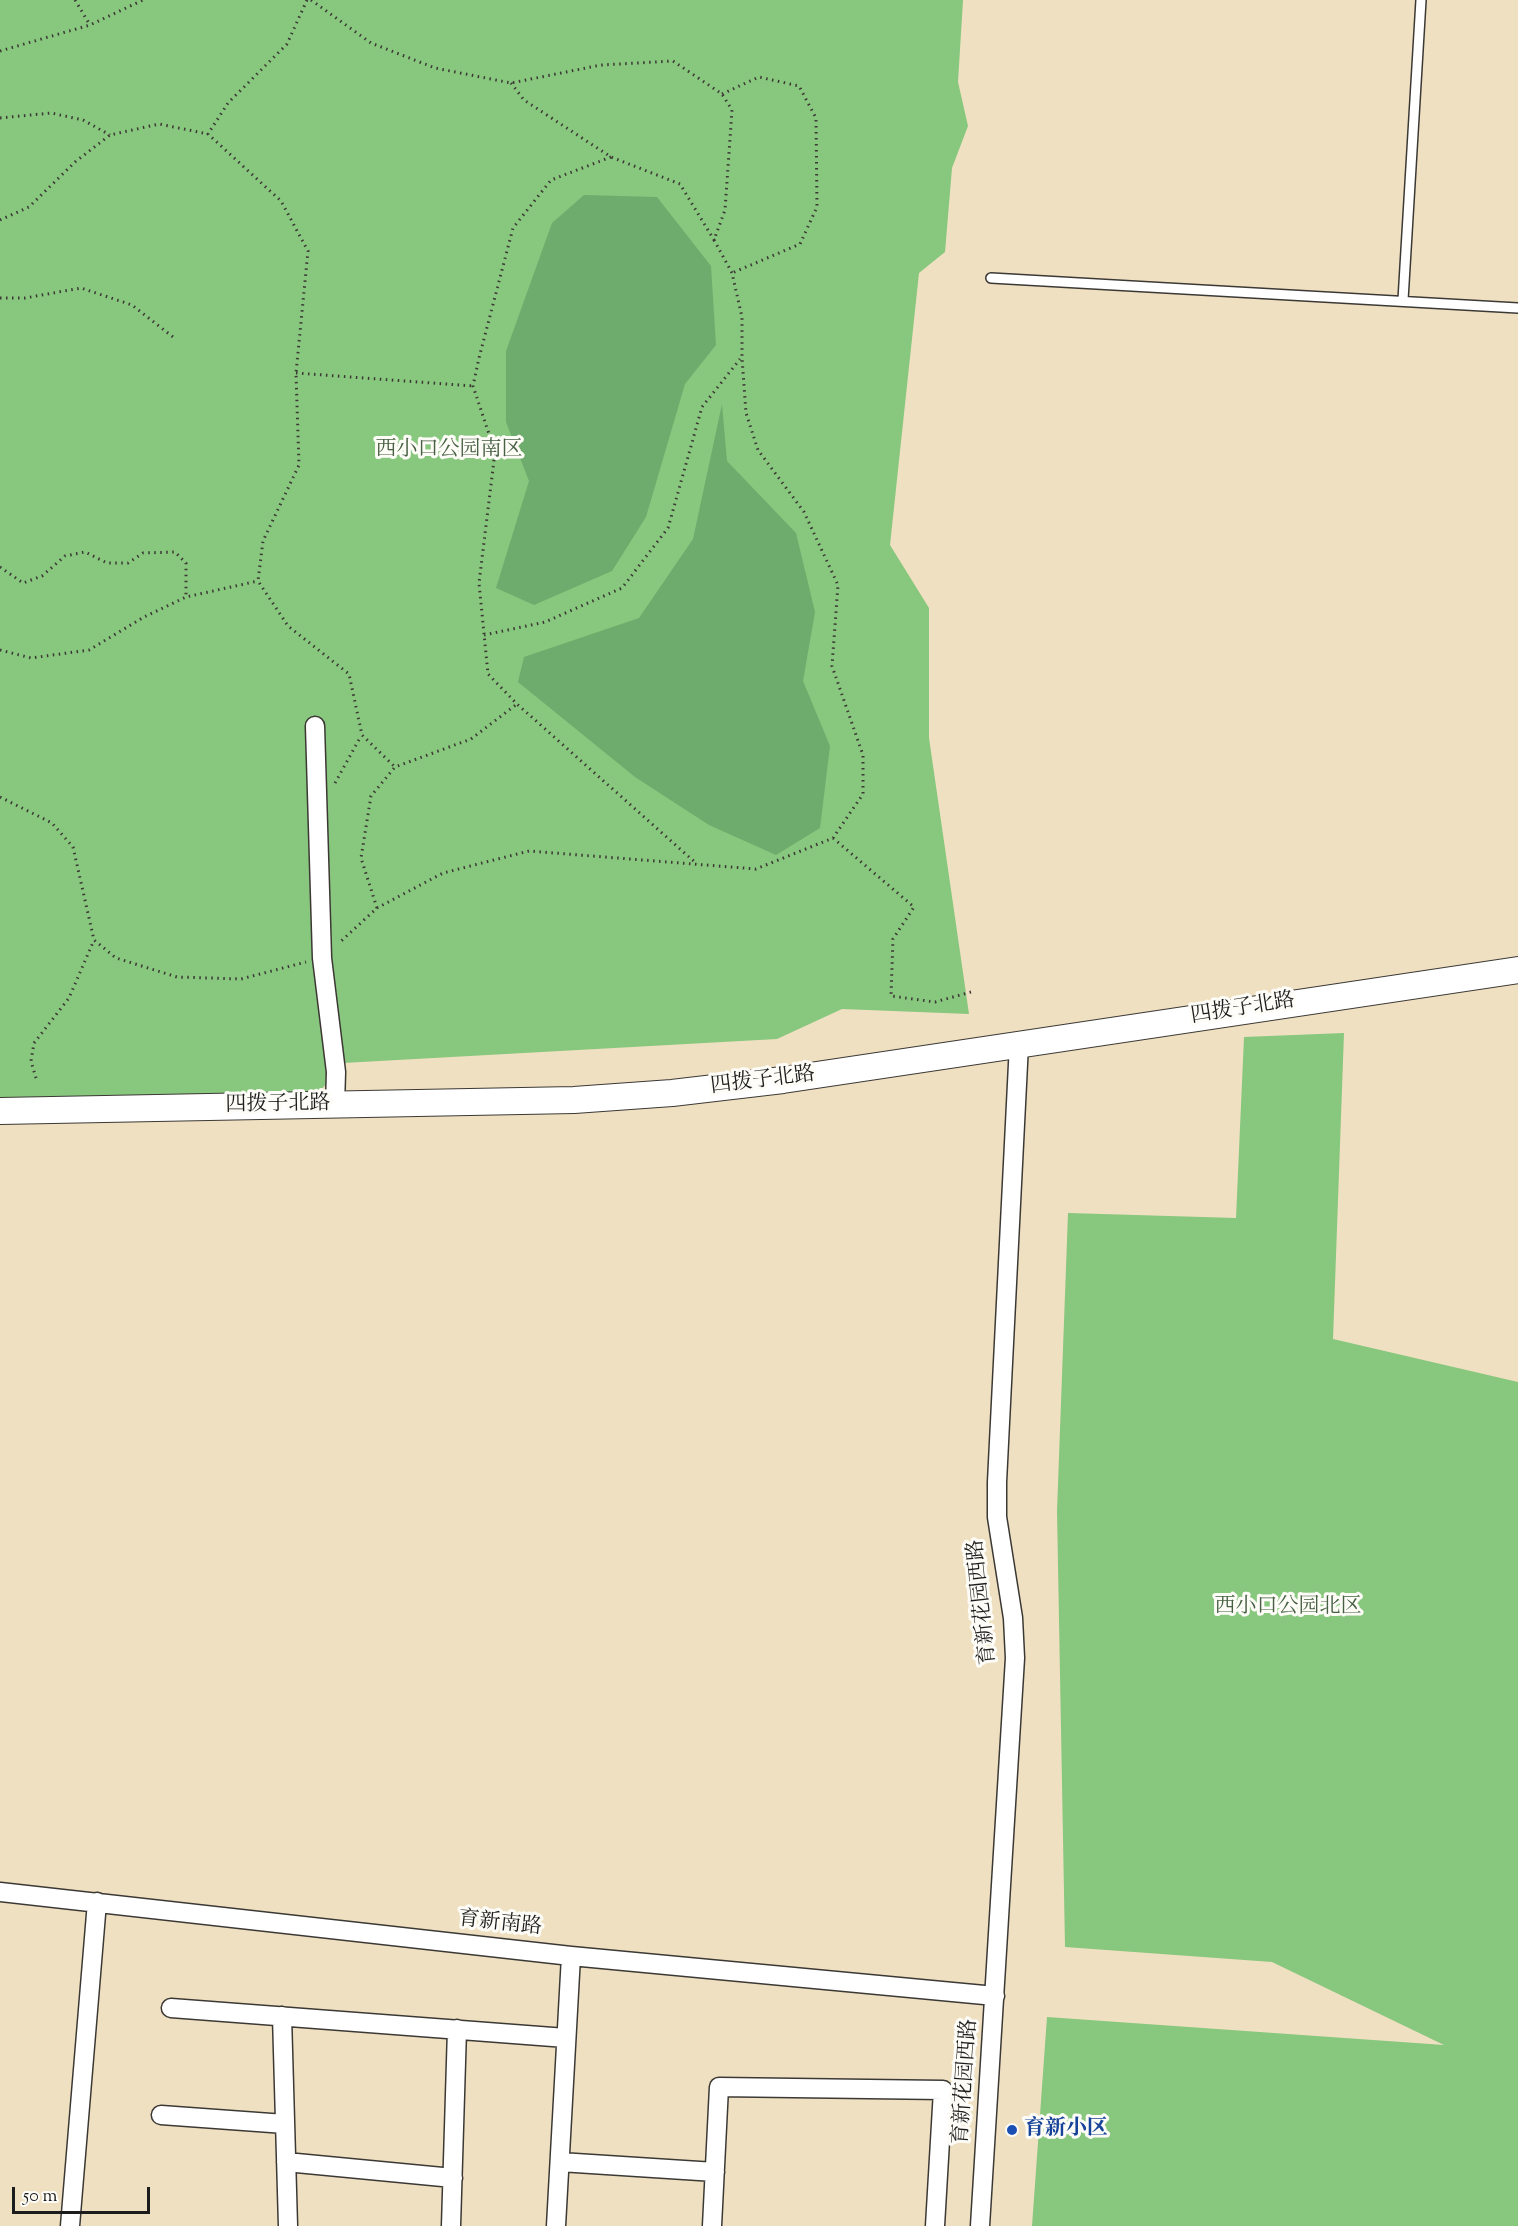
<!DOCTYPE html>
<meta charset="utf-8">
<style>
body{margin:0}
#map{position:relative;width:1518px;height:2226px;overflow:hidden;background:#efe0c1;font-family:"Sorts Mill Goudy",serif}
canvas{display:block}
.scale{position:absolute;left:12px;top:2187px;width:138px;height:27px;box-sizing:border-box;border:3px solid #1c1c1c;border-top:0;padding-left:8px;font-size:18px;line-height:21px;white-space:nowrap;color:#1c1c1c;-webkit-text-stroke:4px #fdfcf7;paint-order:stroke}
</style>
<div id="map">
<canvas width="1518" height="2226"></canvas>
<div class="scale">50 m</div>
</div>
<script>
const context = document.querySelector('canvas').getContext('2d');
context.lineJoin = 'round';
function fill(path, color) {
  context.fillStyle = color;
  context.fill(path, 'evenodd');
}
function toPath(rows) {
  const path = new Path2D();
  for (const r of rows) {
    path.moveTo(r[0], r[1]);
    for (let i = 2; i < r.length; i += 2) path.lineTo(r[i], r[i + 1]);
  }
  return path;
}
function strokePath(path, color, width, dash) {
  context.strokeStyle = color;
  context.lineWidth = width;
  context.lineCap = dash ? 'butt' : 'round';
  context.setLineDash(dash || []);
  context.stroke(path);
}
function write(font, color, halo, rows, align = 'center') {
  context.font = font + ' "Sorts Mill Goudy","Noto Serif SC",serif';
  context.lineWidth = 6;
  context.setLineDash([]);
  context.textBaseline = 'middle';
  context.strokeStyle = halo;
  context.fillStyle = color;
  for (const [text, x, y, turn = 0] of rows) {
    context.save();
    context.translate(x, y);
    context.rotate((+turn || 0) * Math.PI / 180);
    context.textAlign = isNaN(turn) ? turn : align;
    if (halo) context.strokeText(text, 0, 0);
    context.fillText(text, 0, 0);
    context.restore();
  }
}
fill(toPath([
 [0,0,963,0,958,82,968,126,952,168,945,252,919,273,890,545,929,608,929,738,969,1014,842,1009,777,1039,343,1063,313,1100,0,1107],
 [1344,1033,1333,1339,1518,1382,1518,2226,1032,2226,1047,2017,1444,2045,1272,1962,1065,1947,1057,1511,1068,1213,1236,1218,1244,1037]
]), '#88c77e');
fill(toPath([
 [584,195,657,197,711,266,716,345,685,384,646,517,612,571,534,605,496,588,529,481,506,422,506,351,552,223],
 [722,404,727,461,796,533,815,612,803,681,830,746,820,828,776,855,709,825,635,777,518,682,524,657,639,618,693,539]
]), '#6eac6d');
const lane = toPath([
 [991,278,1518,308],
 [1403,300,1421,0]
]);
const street = toPath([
 [315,726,322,958,336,1072,335,1105],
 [0,1892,571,1956,995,1996],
 [171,2008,566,2038],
 [282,2016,288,2226],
 [161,2115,285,2124],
 [286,2162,453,2178],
 [560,2162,715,2172],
 [70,2226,97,1902],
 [451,2226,457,2029],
 [556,2226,571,1956],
 [712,2226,719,2087,943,2090,935,2226],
 [980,2226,1015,1658,1013,1618,997,1517,997,1482,1019,1044]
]);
const secondary = toPath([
 [0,1111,574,1100,672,1093,783,1080,1518,970]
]);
strokePath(lane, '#3c3935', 12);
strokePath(street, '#3c3935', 21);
strokePath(secondary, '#3c3935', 28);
strokePath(toPath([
 [75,0,90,25],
 [307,0,287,44,228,103,208,134,281,201,308,251,296,373,299,465,263,541,258,581,288,626,349,674,362,735,395,767],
 [311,0,371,43,435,68,511,83,601,65,673,61,722,94,732,110,725,210,714,240,732,273,742,317,742,358,746,413,758,450,804,512,838,585,832,666,863,755,863,794,833,838,756,869,529,851,443,873,377,908,339,943],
 [0,51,90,25,143,0],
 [511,83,524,100,611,157,680,184,714,240],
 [722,94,759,77,799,86,816,118,817,207,800,244,732,273],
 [0,118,51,113,83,120,110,135],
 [611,157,551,180,513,228,479,358,473,386,495,452,479,583,488,674,517,704,697,864],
 [0,220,29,207,75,162,110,135,159,124,208,134],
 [0,298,25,298,81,288,132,305,173,337],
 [296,373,473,386],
 [0,567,23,583,42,576,65,556,85,552,107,563,128,563,143,553,175,552,186,563,186,596],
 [484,635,545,622,622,588,668,528,702,407,740,359],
 [0,650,31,658,89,650,144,617,186,597,258,581],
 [335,783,361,736],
 [0,797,52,823,73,847,94,940,116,958,177,977,241,979,306,962],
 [833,838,914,907,893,939,891,996,935,1002,971,992],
 [377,908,361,858,371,796,395,767,471,739,517,704],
 [36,1078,31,1061,34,1043,69,998,94,940]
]), '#3c3935', 3, [1.5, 4.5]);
strokePath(lane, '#fff', 9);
strokePath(street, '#fff', 18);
strokePath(secondary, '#fff', 26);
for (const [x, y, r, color] of [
 [1012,2130,6,"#1a4fb4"]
]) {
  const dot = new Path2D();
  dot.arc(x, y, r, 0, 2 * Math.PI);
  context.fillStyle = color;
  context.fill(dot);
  strokePath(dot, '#fdfcf7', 2);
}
write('21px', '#476043', '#fdfcf7', [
 ["西小口公园南区",449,451],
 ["西小口公园北区",1288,1608]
]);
write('21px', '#1c1c1c', '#fdfcf7', [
 ["四拨子北路",1243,1010,-9],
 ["四拨子北路",763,1082,-7],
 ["四拨子北路",278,1106,-1],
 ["育新花园西路",984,1602,-96],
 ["育新南路",500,1925,6],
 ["育新花园西路",967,2082,-86]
]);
write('bold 21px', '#164399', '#fdfcf7', [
 ["育新小区",1024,2130]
], 'left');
</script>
